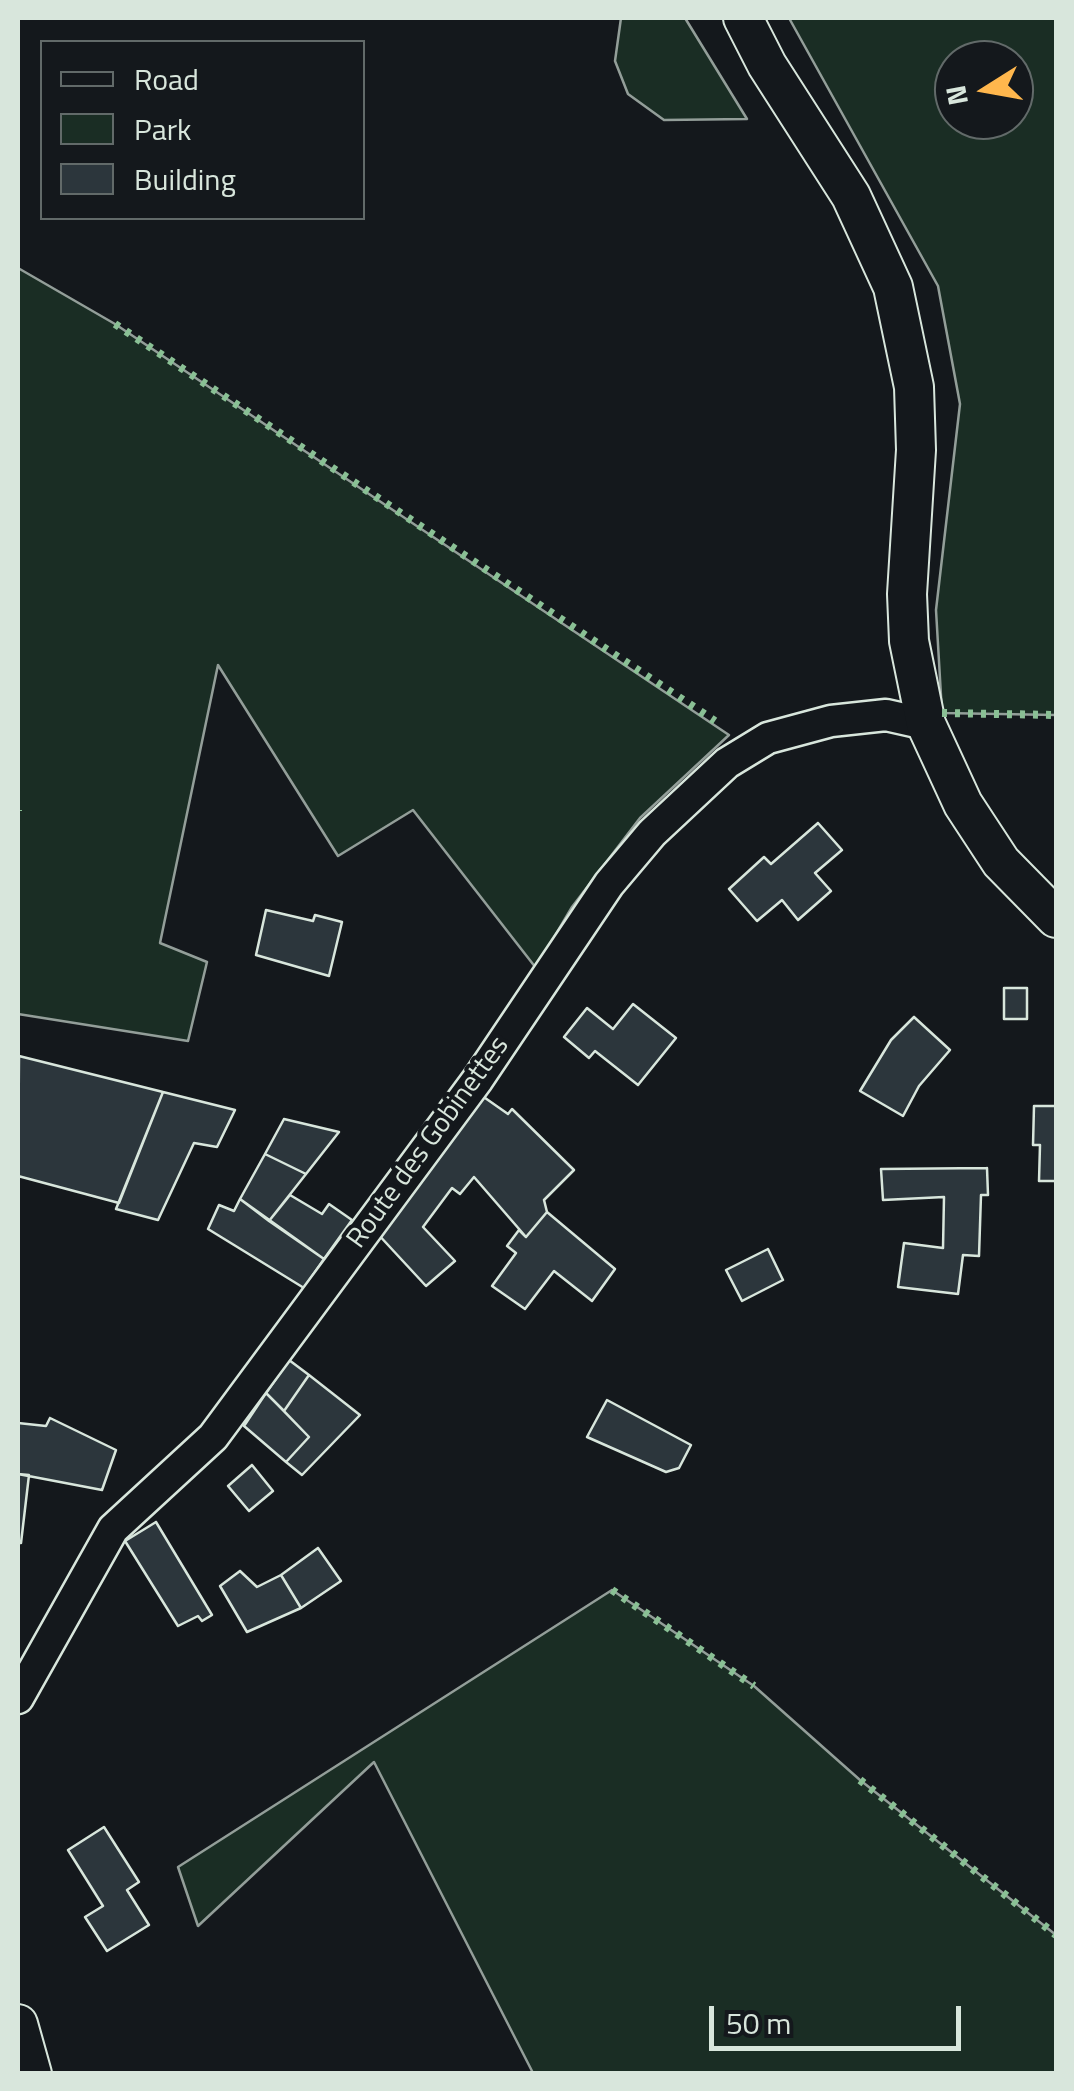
<!DOCTYPE html>
<style>
body{margin:0}
#map{position:relative;width:1074px;height:2091px;overflow:hidden;background:#14181c;font-family:"Titillium Web",sans-serif}
canvas{display:block}
.frame{position:absolute;inset:0;border:20px solid #d8e6dc;pointer-events:none}
.legend{position:absolute;left:40px;top:40px;width:325px;height:180px;box-sizing:border-box;background:#14181c;border:2px solid #626a69;margin:0;padding:12px 18px;list-style:none;font-size:30px;color:#d8e6dc}
.legend li{display:flex;align-items:center;gap:20px;height:50px}
.legend b{width:50px;border:2px solid #626a69}
.north{position:absolute;left:934px;top:40px;width:100px;height:100px;box-sizing:border-box;background:#14181c;border:2px solid #626a69;border-radius:50%;rotate:259deg;font-size:28px;font-weight:700;line-height:40px;text-align:center;color:#d8e6dc}
.north::after{content:'';display:block;margin:auto;width:35px;height:45px;background:#ffb74d;clip-path:polygon(50% 0,100% 100%,50% 72%,0 100%)}
.scale{position:absolute;left:709px;top:2006px;width:252px;height:45px;box-sizing:border-box;border:5px solid #d8e6dc;border-top:0;padding-left:12px;font-size:30px;line-height:35px;white-space:nowrap;color:#d8e6dc;-webkit-text-stroke:8px #14181c;paint-order:stroke}
</style>
<div id="map">
<canvas width="1074" height="2091"></canvas>
<div class="frame"></div>
<ul class="legend">
<li><b style="height:12px;background:#14181c"></b>Road</li>
<li><b style="height:28px;background:#1a2d24"></b>Park</li>
<li><b style="height:28px;background:#2c363c"></b>Building</li>
</ul>
<div class="north">N</div>
<div class="scale">50 m</div>
</div>
<script>
const context = document.querySelector('canvas').getContext('2d');
context.lineJoin = 'round';
function fill(path, color) {
  context.fillStyle = color;
  context.fill(path, 'evenodd');
}
function toPath(rows) {
  const path = new Path2D();
  for (const r of rows) {
    path.moveTo(r[0], r[1]);
    for (let i = 2; i < r.length; i += 2) path.lineTo(r[i], r[i + 1]);
  }
  return path;
}
function strokePath(path, color, width, dash) {
  context.strokeStyle = color;
  context.lineWidth = width;
  context.lineCap = dash ? 'butt' : 'round';
  context.setLineDash(dash || []);
  context.stroke(path);
}
function write(font, color, halo, rows, align = 'center') {
  context.font = font + ' "Titillium Web",sans-serif';
  context.lineWidth = 8;
  context.setLineDash([]);
  context.textBaseline = 'middle';
  context.strokeStyle = halo;
  context.fillStyle = color;
  for (const [text, x, y, turn = 0] of rows) {
    context.save();
    context.translate(x, y);
    context.rotate((+turn || 0) * Math.PI / 180);
    context.textAlign = isNaN(turn) ? turn : align;
    if (halo) context.strokeText(text, 0, 0);
    context.fillText(text, 0, 0);
    context.restore();
  }
}
const green = toPath([
 [621,18,685,18,747,119,664,120,628,94,615,61,621,18],
 [789,18,1056,18,1056,715,942,713,936,610,960,404,938,286,789,18],
 [954,60,1014,60,1014,120,954,120,954,60],
 [18,268,115,324,729,735,640,818,572,907,536,968,413,810,338,856,218,665,160,943,207,962,188,1041,18,1014,18,268],
 [612,1590,754,1686,860,1780,1056,1935,1056,2073,533,2073,374,1762,198,1926,178,1867,612,1590]
]);
fill(green, '#1a2d24');
strokePath(green, '#939e99', 2.5);
const building = toPath([
 [818,823,842,850,815,873,831,891,798,920,782,900,757,921,729,889,764,857,771,864,818,823],
 [266,910,313,921,315,915,342,922,329,976,256,955,266,910],
 [1004,988,1027,988,1027,1019,1004,1019,1004,988],
 [633,1004,676,1038,638,1085,595,1051,589,1058,564,1037,587,1008,613,1029,633,1004],
 [914,1017,950,1050,919,1086,903,1116,860,1091,891,1040,914,1017],
 [19,1056,163,1092,119,1203,18,1176,19,1056],
 [163,1092,235,1110,217,1147,194,1143,158,1220,116,1209,163,1092],
 [478,1093,508,1114,512,1109,574,1170,544,1200,547,1212,526,1237,474,1177,460,1194,452,1188,423,1227,455,1261,426,1286,376,1232,478,1093],
 [1034,1106,1056,1106,1056,1181,1039,1181,1040,1145,1033,1145,1034,1106],
 [284,1119,339,1132,306,1174,265,1154,284,1119],
 [265,1154,306,1174,269,1221,240,1199,265,1154],
 [987,1168,988,1195,981,1195,979,1256,963,1255,958,1294,898,1287,904,1243,943,1248,944,1197,883,1200,881,1169,987,1168],
 [290,1195,322,1214,329,1204,352,1220,324,1259,269,1221,290,1195],
 [240,1199,324,1259,304,1288,208,1229,219,1205,234,1211,240,1199],
 [547,1212,615,1269,592,1301,554,1271,525,1309,492,1286,516,1253,507,1246,519,1230,526,1237,547,1212],
 [768,1249,783,1280,742,1301,726,1270,768,1249],
 [289,1360,309,1375,284,1411,266,1393,289,1360],
 [309,1375,360,1415,302,1475,286,1462,309,1437,284,1411,309,1375],
 [266,1393,309,1437,286,1462,244,1426,266,1393],
 [607,1400,691,1445,679,1468,666,1472,587,1437,607,1400],
 [50,1418,116,1450,102,1490,18,1474,18,1423,46,1426,50,1418],
 [252,1465,273,1491,249,1511,228,1486,252,1465],
 [18,1474,29,1475,21,1543,18,1543,18,1474],
 [156,1522,212,1615,202,1621,198,1616,178,1626,125,1541,156,1522],
 [318,1548,341,1581,301,1608,281,1575,318,1548],
 [240,1571,257,1587,281,1575,301,1608,247,1632,220,1586,240,1571],
 [104,1827,139,1882,127,1890,149,1925,107,1951,85,1917,103,1906,68,1850,104,1827]
]);
fill(building, '#2c363c');
strokePath(building, '#d8e6dc', 2.5);
const minor = toPath([
 [18,1698,113,1529,213,1437,478,1079,609,884,652,833,727,763,768,738,831,721,886,715,926,724]
]);
const tertiary = toPath([
 [743,18,767,65,851,196,893,287,914,387,916,450,907,594,909,641,926,724,963,804,1001,862,1056,918],
 [18,2024,32,2074]
]);
strokePath(minor, '#d8e6dc', 35);
strokePath(tertiary, '#d8e6dc', 42);
strokePath(minor, '#14181c', 30);
strokePath(tertiary, '#14181c', 38);
strokePath(toPath([
 [115,324,715,721],
 [942,713,1056,715],
 [18,810,18,811],
 [612,1590,754,1686],
 [860,1780,1056,1935]
]), '#8ac095', 8, [5, 8]);
write('28px', '#d8e6dc', '#14181c', [
 ["Route des Gobinettes",429,1143,-54]
]);
</script>
